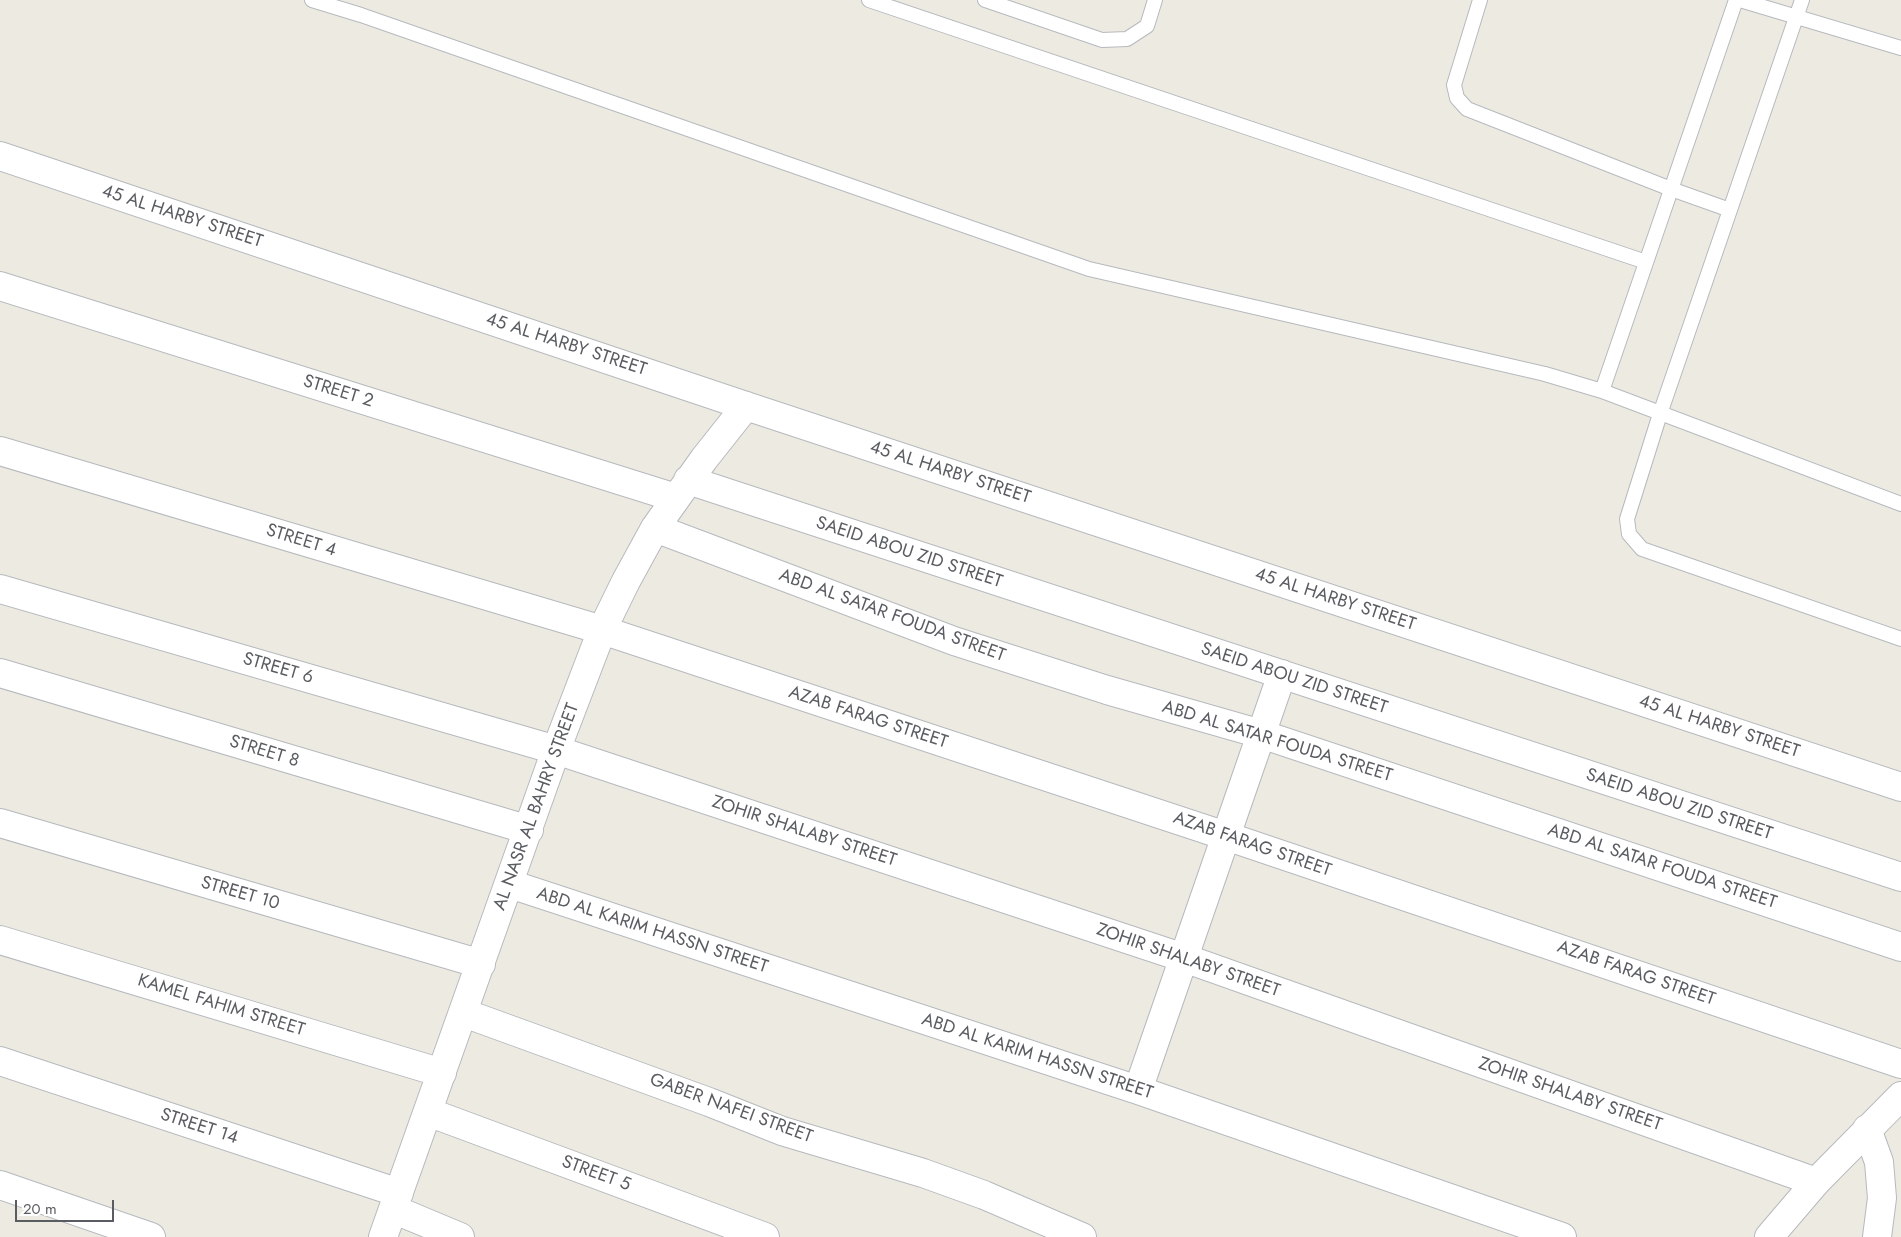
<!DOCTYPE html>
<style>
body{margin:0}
#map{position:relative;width:1901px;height:1237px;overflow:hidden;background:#edebe1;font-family:Jost,sans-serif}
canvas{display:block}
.scale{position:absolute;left:15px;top:1200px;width:99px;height:22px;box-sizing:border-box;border:2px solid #595d62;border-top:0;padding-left:6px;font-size:15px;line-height:18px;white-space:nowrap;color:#595d62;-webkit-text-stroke:4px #fff;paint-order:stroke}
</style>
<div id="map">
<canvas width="1901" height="1237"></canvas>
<div class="scale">20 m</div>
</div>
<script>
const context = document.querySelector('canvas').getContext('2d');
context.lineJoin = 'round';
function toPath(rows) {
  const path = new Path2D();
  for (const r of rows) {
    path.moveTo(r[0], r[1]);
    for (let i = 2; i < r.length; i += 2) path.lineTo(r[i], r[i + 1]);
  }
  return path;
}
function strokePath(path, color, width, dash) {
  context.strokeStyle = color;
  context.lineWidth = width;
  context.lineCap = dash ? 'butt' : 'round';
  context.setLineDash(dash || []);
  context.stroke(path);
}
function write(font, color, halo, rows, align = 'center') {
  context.font = font + ' Jost,sans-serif';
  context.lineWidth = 5;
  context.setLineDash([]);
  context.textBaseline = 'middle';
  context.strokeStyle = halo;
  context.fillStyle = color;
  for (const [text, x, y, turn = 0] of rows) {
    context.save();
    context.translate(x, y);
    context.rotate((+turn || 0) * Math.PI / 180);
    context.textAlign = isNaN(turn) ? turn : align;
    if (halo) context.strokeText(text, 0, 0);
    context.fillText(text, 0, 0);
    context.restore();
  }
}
const service = toPath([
 [312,0,361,15,1089,269,1545,374,1602,391],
 [869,0,1646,262],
 [985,0,1102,40,1127,39,1147,26,1155,0],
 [1480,0,1454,85,1457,98,1467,109,1671,189,1730,210],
 [1736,0,1602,391,1901,504],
 [1740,0,1901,48],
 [1802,0,1660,414,1627,519,1629,534,1642,549,1901,639]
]);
const minor = toPath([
 [0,286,676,498],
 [0,451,602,630,1226,836,1901,1064],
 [688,480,1901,877],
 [655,528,954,641,1107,690,1261,734,1901,947],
 [0,589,556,750,1184,958,1816,1182],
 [0,673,529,830],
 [0,823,481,964],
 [510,884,1138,1090,1562,1237],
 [0,940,442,1073],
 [464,1013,709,1102,782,1131,923,1173,984,1195,1082,1237],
 [0,1061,399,1193],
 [1138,1090,1282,674],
 [428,1112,765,1237],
 [1867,1129,1879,1162,1882,1198,1877,1237],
 [0,1185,151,1237],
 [393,1209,460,1237],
 [383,1237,556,750,602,630,626,581,655,528,704,459,746,406]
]);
const tertiary = toPath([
 [0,156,746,406,1901,787],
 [1769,1237,1816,1182,1901,1096]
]);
strokePath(service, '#b6b9be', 16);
strokePath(minor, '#b6b9be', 30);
strokePath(tertiary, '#b6b9be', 30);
strokePath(service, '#fff', 14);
strokePath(minor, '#fff', 28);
strokePath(tertiary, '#fff', 28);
write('18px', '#595d62', '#fff', [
 ["45 AL HARBY STREET",182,217,18],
 ["45 AL HARBY STREET",566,345,18],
 ["STREET 2",338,392,17],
 ["45 AL HARBY STREET",950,473,18],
 ["STREET 4",301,541,17],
 ["SAEID ABOU ZID STREET",909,553,18],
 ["45 AL HARBY STREET",1335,600,18],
 ["ABD AL SATAR FOUDA STREET",892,616,20],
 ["STREET 6",278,669,16],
 ["SAEID ABOU ZID STREET",1294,679,18],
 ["AZAB FARAG STREET",868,718,18],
 ["45 AL HARBY STREET",1719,727,18],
 ["ABD AL SATAR FOUDA STREET",1277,742,17],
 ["STREET 8",264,752,17],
 ["SAEID ABOU ZID STREET",1679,805,18],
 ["AL NASR AL BAHRY STREET",537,807,-70],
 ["ZOHIR SHALABY STREET",804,832,18],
 ["AZAB FARAG STREET",1252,845,19],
 ["ABD AL SATAR FOUDA STREET",1662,867,18],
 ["STREET 10",240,894,16],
 ["ABD AL KARIM HASSN STREET",652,931,18],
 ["ZOHIR SHALABY STREET",1188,961,19],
 ["AZAB FARAG STREET",1636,974,19],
 ["KAMEL FAHIM STREET",221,1006,17],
 ["ABD AL KARIM HASSN STREET",1037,1057,18],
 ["ZOHIR SHALABY STREET",1570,1095,19],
 ["GABER NAFEI STREET",731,1109,20],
 ["STREET 14",199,1127,18],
 ["STREET 5",596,1174,20]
]);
</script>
